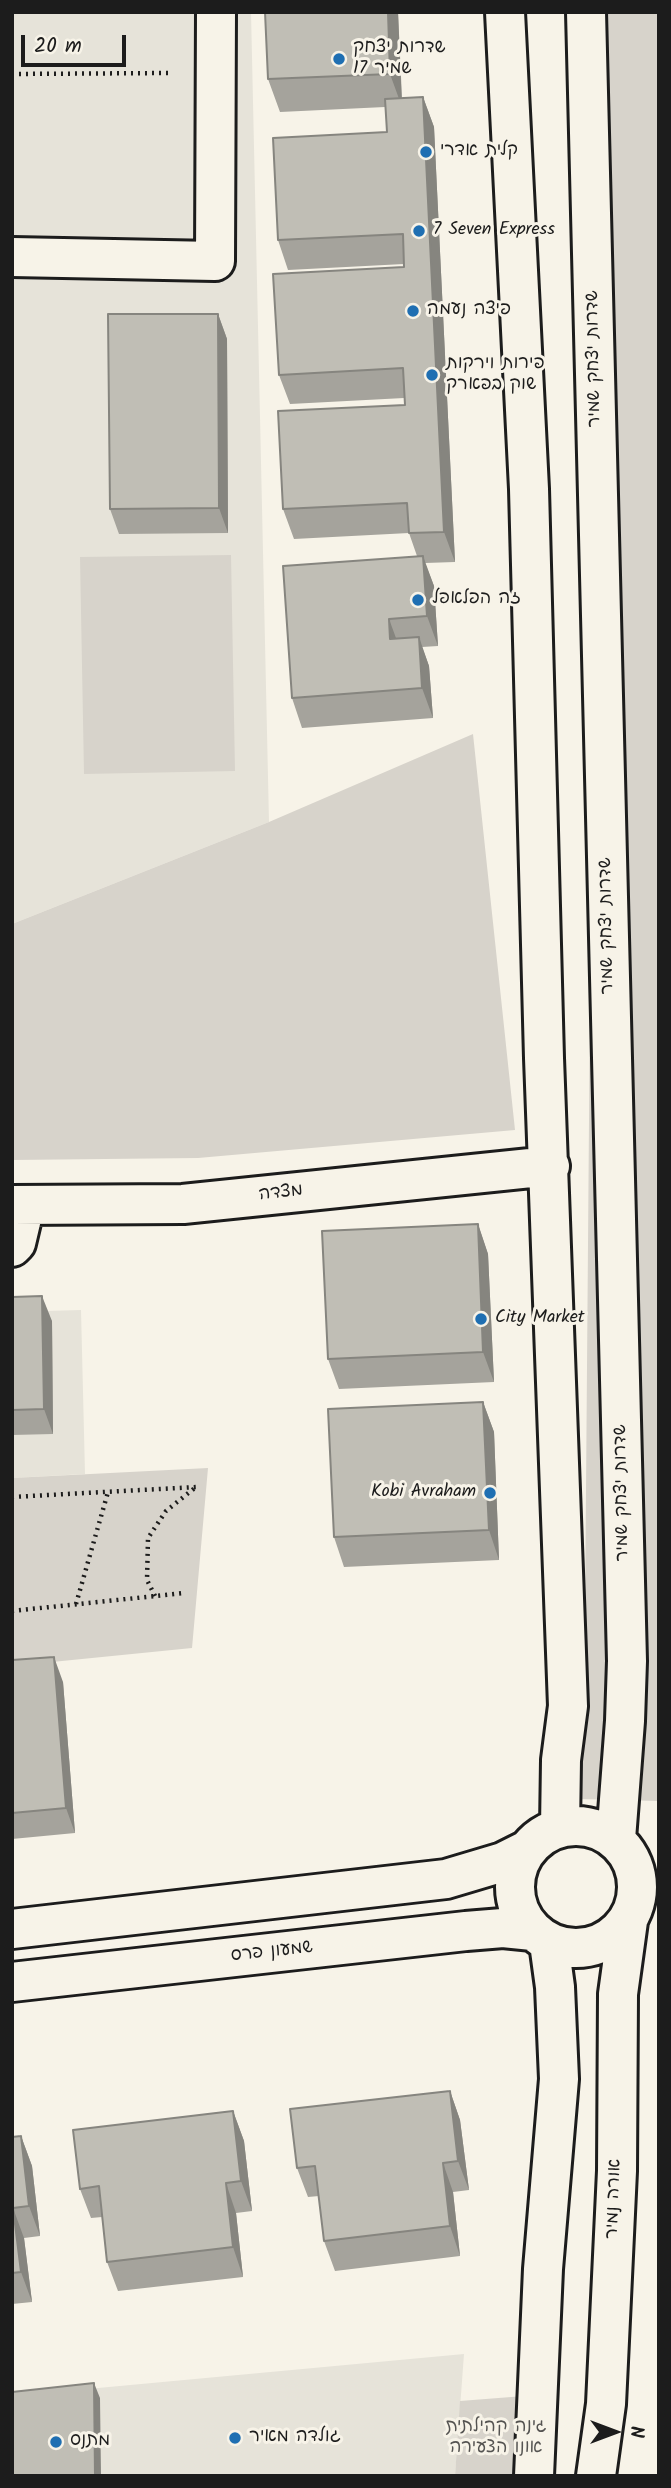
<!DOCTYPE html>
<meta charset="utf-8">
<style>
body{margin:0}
#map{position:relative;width:671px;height:2488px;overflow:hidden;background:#f7f3e8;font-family:Kalam,sans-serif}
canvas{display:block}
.frame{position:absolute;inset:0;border:14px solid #1c1c1c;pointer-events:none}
.north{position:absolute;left:580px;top:2397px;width:70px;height:70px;-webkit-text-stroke:5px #f7f3e8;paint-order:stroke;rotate:90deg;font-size:19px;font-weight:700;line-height:28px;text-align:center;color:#1c1c1c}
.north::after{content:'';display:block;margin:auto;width:24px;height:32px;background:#1c1c1c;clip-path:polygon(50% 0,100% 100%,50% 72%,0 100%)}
.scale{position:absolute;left:21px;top:35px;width:105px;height:32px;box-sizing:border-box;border:4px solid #1c1c1c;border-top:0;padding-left:9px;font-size:21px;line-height:24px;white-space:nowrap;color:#1c1c1c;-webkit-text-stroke:5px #f7f3e8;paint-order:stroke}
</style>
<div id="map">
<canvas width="671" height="2488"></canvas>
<div class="frame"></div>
<div class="north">N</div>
<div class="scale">20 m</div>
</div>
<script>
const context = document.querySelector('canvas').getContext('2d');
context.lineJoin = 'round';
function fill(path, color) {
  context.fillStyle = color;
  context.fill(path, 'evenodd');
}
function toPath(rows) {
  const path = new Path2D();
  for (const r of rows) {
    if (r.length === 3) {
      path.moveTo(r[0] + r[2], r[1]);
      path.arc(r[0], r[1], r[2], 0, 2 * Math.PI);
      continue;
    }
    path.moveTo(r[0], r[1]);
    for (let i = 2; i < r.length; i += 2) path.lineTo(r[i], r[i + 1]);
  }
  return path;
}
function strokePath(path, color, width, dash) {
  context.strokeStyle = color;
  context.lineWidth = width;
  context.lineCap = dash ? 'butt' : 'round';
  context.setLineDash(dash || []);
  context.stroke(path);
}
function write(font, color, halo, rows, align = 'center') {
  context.font = font + ' Kalam,"Playpen Sans Hebrew",sans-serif';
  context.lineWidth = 6;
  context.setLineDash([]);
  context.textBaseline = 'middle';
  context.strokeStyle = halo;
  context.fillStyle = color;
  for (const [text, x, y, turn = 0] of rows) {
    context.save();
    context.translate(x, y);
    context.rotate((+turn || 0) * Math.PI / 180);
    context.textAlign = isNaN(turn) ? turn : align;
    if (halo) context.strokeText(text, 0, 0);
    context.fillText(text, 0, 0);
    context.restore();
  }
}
fill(toPath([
 [12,12,251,12,269,822,12,924],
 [81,1310,85,1474,12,1478,12,1312],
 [464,2354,455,2476,12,2476,12,2396]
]), '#e6e3d9');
fill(toPath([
 [598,12,659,12,659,1801,579,1799,584,1734],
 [231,555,235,771,84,774,80,557],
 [473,734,515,1130,198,1158,12,1160,12,924,269,822],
 [208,1468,192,1648,12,1666,12,1478],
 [537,2395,531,2476,455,2476,460,2401]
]), '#d7d3cb');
const minor = toPath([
 [505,12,529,489,544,1058,568,1706,561,1760,560,1828],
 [586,12,627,1661,625,1721,616,1839],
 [12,257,215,261,216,12],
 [12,1205,183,1204,550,1166],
 [12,1247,16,1243,25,1205],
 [576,1887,61],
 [12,1929,446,1879,503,1862,527,1850],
 [12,1982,466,1931,503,1928,533,1931],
 [534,2476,543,2269,559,2079,555,1987,549,1943],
 [596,2476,606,2404,617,2171,618,1994,628,1921]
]);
strokePath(minor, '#1c1c1c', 44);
strokePath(toPath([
 [12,74,170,73],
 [12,1497,197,1487],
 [155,1596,147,1580,148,1538,166,1511,196,1487],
 [76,1604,108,1492],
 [12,1611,184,1593]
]), '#1c1c1c', 4.5, [2, 5]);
strokePath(minor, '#f7f3e8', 38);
fill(toPath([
 [265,12,398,12,402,98,423,97,434,127,455,562,425,563,434,586,438,646,422,647,429,666,433,718,302,728,292,698,417,556,409,533,294,539,283,509,405,405,404,398,290,404,279,375,404,267,404,264,288,270,278,240,387,132,385,107,280,112,268,79],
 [218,314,227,339,228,533,119,534,110,509],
 [478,1224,488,1254,494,1382,339,1389,328,1359],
 [12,1297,52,1321,53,1434,12,1435],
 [483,1402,494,1432,499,1560,344,1567,334,1537],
 [12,1660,63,1682,75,1833,12,1839],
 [450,2091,460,2120,469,2190,453,2192,460,2256,335,2271,324,2241,319,2196,308,2197,297,2168],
 [233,2111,244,2141,252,2211,236,2213,243,2277,118,2291,107,2262,102,2217,91,2218,80,2189],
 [21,2136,32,2166,40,2236,24,2238,32,2302,12,2304,12,2137]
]), '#a5a39c');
fill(toPath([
 [388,12,398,12,402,107,390,74],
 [423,97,434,127,455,562,444,532],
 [218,314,227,339,228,533,219,508],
 [423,556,434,586,438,646,427,616],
 [389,619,400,649,390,639],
 [419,637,429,666,433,718,422,688],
 [478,1224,488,1254,494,1382,483,1352],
 [42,1296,52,1321,53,1434,44,1409],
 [483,1402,494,1432,499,1560,489,1530],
 [54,1657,63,1682,75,1833,66,1808],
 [450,2091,460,2120,469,2190,458,2161],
 [233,2111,244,2141,252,2211,241,2181],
 [21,2136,32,2166,40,2236,29,2206],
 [443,2163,453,2192,460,2256,450,2226],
 [226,2183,236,2213,243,2277,233,2247],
 [13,2208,24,2238,32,2302,21,2272],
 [94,2383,100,2398,101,2476,95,2476]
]), '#86857f');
const building = toPath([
 [265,12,388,12,390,74,268,79,265,12],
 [423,97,444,532,409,533,407,503,283,509,278,411,405,405,403,368,279,375,273,274,404,267,403,234,278,240,273,138,387,132,385,99,423,97],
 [108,314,218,314,219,508,110,509,108,314],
 [423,556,427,616,389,619,390,639,419,637,422,688,292,698,283,566,423,556],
 [478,1224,483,1352,328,1359,322,1231,478,1224],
 [42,1296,44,1409,12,1410,12,1297,42,1296],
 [483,1402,489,1530,334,1537,328,1409,483,1402],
 [54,1657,66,1808,12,1813,12,1660,54,1657],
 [450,2091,458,2161,443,2163,450,2226,324,2241,315,2166,297,2168,290,2109,450,2091],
 [233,2111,241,2181,226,2183,233,2247,107,2262,99,2186,80,2189,73,2130,233,2111],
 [21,2136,29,2206,13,2208,21,2272,12,2273,12,2137,21,2136],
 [94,2383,95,2476,12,2476,12,2392,94,2383]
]);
fill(building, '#c0beb5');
strokePath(building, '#86857f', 2);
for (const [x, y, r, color] of [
 [339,59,7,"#1f6fb2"],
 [426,152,7,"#1f6fb2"],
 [419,231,7,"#1f6fb2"],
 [413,311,7,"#1f6fb2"],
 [432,375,7,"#1f6fb2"],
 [418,600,7,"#1f6fb2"],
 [481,1319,7,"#1f6fb2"],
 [490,1493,7,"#1f6fb2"],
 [235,2438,7,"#1f6fb2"],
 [56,2442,7,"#1f6fb2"]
]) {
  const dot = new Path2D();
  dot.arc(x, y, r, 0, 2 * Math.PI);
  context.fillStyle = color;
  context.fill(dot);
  strokePath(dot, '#f7f3e8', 2.5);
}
write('18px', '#1c1c1c', '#f7f3e8', [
 ["שדרות יצחק",353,49],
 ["שמיר 17",353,70],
 ["קלית אדרי",440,152],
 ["7 Seven Express",433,231],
 ["פיצה נעמה",427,311],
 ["פירות וירקות",446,365],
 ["שוק בפארק",446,386],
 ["זה הפלאפל",432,600],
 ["City Market",495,1319],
 ["Kobi Avraham",476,1493,"right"],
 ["גולדה מאיר",249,2438],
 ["מתנס",70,2442]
], 'left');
write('18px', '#1c1c1c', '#f7f3e8', [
 ["שדרות יצחק שמיר",595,359,-91],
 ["שדרות יצחק שמיר",608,926,-91],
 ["מצדה",281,1194,-6],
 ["שדרות יצחק שמיר",623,1493,-91],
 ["שמעון פרס",272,1953,-6],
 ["אורה נמיר",615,2199,-88]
]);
write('18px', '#545351', '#f7f3e8', [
 ["גינה קהילתית",496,2428],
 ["אונו הצעירה",496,2449]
]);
</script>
